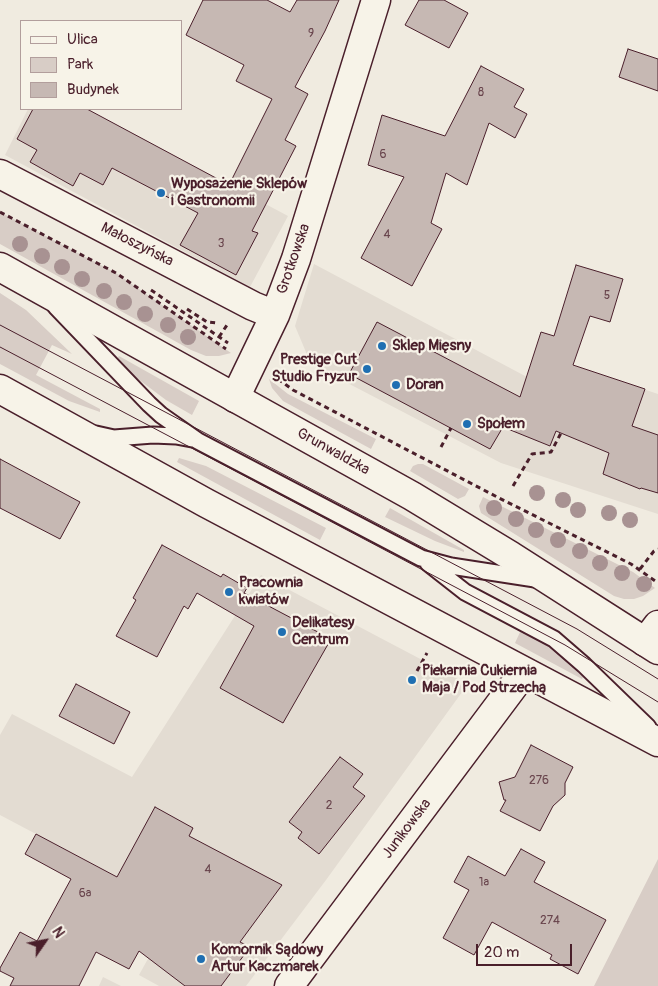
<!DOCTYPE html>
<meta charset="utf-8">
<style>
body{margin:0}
#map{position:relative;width:658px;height:986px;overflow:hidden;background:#f0ebe0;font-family:Pangolin,sans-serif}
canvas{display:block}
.legend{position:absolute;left:20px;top:20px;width:162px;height:90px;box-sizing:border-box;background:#f7f3e8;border:1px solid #b29e9c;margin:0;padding:6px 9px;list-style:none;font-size:15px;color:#4a1f2b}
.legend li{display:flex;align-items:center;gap:10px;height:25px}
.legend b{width:25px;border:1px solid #b29e9c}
.north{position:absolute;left:20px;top:916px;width:50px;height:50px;-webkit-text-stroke:4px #f7f3e8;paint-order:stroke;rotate:57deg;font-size:14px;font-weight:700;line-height:20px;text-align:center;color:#4a1f2b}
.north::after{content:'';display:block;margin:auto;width:18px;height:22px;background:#4a1f2b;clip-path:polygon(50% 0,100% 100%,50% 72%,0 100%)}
.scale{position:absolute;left:476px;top:944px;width:96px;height:22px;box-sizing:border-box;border:2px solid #4a1f2b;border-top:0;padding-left:6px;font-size:15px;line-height:18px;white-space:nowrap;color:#4a1f2b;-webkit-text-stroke:4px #f7f3e8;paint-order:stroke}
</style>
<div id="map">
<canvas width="658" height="986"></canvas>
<ul class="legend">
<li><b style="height:6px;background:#f7f3e8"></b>Ulica</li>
<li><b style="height:14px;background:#d8cdc6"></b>Park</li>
<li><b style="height:14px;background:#c6b8b3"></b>Budynek</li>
</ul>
<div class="north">N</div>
<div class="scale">20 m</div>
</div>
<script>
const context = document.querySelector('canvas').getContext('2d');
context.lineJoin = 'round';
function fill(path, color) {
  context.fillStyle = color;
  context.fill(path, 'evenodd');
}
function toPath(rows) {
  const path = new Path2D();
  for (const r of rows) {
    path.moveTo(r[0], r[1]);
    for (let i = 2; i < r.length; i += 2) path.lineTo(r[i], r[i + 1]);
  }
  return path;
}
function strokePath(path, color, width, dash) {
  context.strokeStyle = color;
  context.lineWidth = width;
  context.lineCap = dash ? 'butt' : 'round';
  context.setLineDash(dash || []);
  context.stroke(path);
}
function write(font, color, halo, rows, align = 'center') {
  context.font = font + ' Pangolin,sans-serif';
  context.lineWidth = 4.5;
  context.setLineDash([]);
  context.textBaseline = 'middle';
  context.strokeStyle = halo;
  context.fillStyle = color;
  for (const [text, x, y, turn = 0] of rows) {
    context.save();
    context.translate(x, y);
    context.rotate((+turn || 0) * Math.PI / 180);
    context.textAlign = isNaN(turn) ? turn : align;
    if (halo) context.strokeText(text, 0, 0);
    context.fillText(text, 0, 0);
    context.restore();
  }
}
fill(toPath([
 [28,109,87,109,288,216,250,287,5,155],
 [314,264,527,377,535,353,658,394,658,514,501,463,311,364,295,326],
 [261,575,464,682,465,688,326,880,246,986,159,986,139,975,176,908,0,815,0,735,12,714,132,777],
 [103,977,121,986,99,986]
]), '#e3dcd2');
fill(toPath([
 [0,212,116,273,231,353,219,356,206,356,191,350,0,244],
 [0,293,26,310,72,354,52,345,36,375,100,409,100,412,69,401,0,364],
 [119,356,199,401,192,415,166,400,138,379,117,359],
 [269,379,288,394,376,439,371,449,283,401,272,388],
 [179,458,206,466,326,528,320,540,177,462],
 [418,464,423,464,469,489,465,496,458,499,410,471,413,466],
 [483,497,633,572,655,588,643,596,634,599,624,599,614,596,481,513,479,506],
 [390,508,464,550,464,552,435,541,385,517],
 [521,630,545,644,583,677,582,679,515,643],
 [658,859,658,986,594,986]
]), '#d8cdc6');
const building = toPath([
 [203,0,267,0,290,12,297,0,339,0,325,31,295,87,308,94,285,140,296,146,252,231,258,233,236,275,180,245,198,213,112,168,103,185,80,173,73,186,30,162,37,150,17,139,33,109,87,109,229,185,272,99,236,81,244,65,186,35,203,0],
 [419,0,444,0,468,13,449,48,405,25,419,0],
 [628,49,658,59,658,91,619,77,628,49],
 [481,66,524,89,514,107,527,114,515,138,489,123,467,185,446,173,431,223,442,229,412,286,361,258,404,177,368,165,382,115,445,136,481,66],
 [576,265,623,279,610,322,590,316,573,365,645,389,632,426,658,435,658,493,641,488,640,489,603,474,609,453,556,431,550,446,503,427,490,449,349,374,377,322,520,397,541,332,554,336,576,265],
 [0,459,80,502,60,539,0,508,0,459],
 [162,545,221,577,223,574,247,588,244,593,331,639,283,723,220,688,254,626,197,593,188,609,184,606,157,657,116,636,136,600,133,598,162,545],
 [76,684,130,712,114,744,59,716,76,684],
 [531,745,573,767,565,783,565,795,553,806,540,831,500,811,506,800,504,800,499,782,515,777,531,745],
 [340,757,363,774,353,787,365,796,319,854,298,838,302,832,289,822,340,757],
 [155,807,193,828,189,836,282,885,240,942,250,947,221,986,185,986,139,951,129,969,96,952,79,986,10,986,14,978,0,971,0,968,20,932,37,941,71,879,25,854,36,834,117,877,155,807],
 [521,849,545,862,534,882,606,920,578,974,550,959,552,955,492,922,474,955,443,938,469,890,454,882,468,856,505,876,521,849]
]);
fill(building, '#c6b8b3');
strokePath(building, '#4a1f2b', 1);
const lane = toPath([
 [56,307,149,404,161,415,198,441,421,558,451,566,535,579],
 [96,434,114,438,153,435,176,436,192,439],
 [428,563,465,592,554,639,584,665,648,727]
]);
const street = toPath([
 [0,174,253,306,275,315],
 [235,398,275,315,296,259,376,0],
 [645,642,658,625],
 [289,986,524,672]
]);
const secondary = toPath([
 [0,267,412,496,511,556,658,650],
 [0,389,206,503,658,742]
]);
strokePath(lane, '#4a1f2b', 19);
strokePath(street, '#4a1f2b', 31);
strokePath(secondary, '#4a1f2b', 31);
strokePath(toPath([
 [0,212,116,273,226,349],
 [151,290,228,343],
 [187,309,207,322,217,323],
 [219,337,227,325],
 [278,379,293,390,499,498,631,564,658,583],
 [441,447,451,428],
 [513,486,532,454,551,452,561,433],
 [640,569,654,551,658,549],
 [417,671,427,653]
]), '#4a1f2b', 3, [5, 4]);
strokePath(lane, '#f7f3e8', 15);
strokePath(street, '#f7f3e8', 28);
strokePath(secondary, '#f7f3e8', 28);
strokePath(toPath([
 [0,325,577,629,658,679],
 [0,347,565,645,658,702]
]), '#4a1f2b', 1);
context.fillStyle = '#a89292';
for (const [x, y] of [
 [20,244],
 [42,256],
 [62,267],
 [82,279],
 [104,291],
 [124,302],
 [145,314],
 [168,325],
 [188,337],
 [537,493],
 [563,500],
 [494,508],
 [578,510],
 [609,513],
 [516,519],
 [630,520],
 [536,530],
 [558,540],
 [580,551],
 [600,563],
 [622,573],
 [644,584]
]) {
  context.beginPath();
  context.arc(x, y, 8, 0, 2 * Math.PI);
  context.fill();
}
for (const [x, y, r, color] of [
 [161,193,5,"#1f6fb2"],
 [382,346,5,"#1f6fb2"],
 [367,369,5,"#1f6fb2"],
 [396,385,5,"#1f6fb2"],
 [467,424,5,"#1f6fb2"],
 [229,592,5,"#1f6fb2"],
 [282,632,5,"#1f6fb2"],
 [412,680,5,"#1f6fb2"],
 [201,959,5,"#1f6fb2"]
]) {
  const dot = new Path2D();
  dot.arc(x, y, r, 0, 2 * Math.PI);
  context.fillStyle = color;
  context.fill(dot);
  strokePath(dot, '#f7f3e8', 2);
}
write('12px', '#69454d', null, [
 ["9",311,34],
 ["8",481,93],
 ["6",383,155],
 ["4",387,235],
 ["3",221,244],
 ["5",607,296],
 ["276",539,781],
 ["2",329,806],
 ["4",208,870],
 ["1a",484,883],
 ["6a",85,894],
 ["274",550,921]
]);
write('bold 15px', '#4a1f2b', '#f7f3e8', [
 ["Wyposażenie Sklepów",171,184],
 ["i Gastronomii",171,201],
 ["Sklep Mięsny",392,346],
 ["Prestige Cut",357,360,"right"],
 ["Studio Fryzur",357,377,"right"],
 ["Doran",406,385],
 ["Społem",477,424],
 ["Pracownia",239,583],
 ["kwiatów",239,600],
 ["Delikatesy",292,623],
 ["Centrum",292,640],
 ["Piekarnia Cukiernia",422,671],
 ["Maja / Pod Strzechą",422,688],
 ["Komornik Sądowy",211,950],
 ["Artur Kaczmarek",211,967]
], 'left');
write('15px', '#4a1f2b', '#f7f3e8', [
 ["Małoszyńska",137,245,27],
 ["Grotkowska",294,259,-71],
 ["Grunwaldzka",333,452,29],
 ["Junikowska",407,829,-53]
]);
</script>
